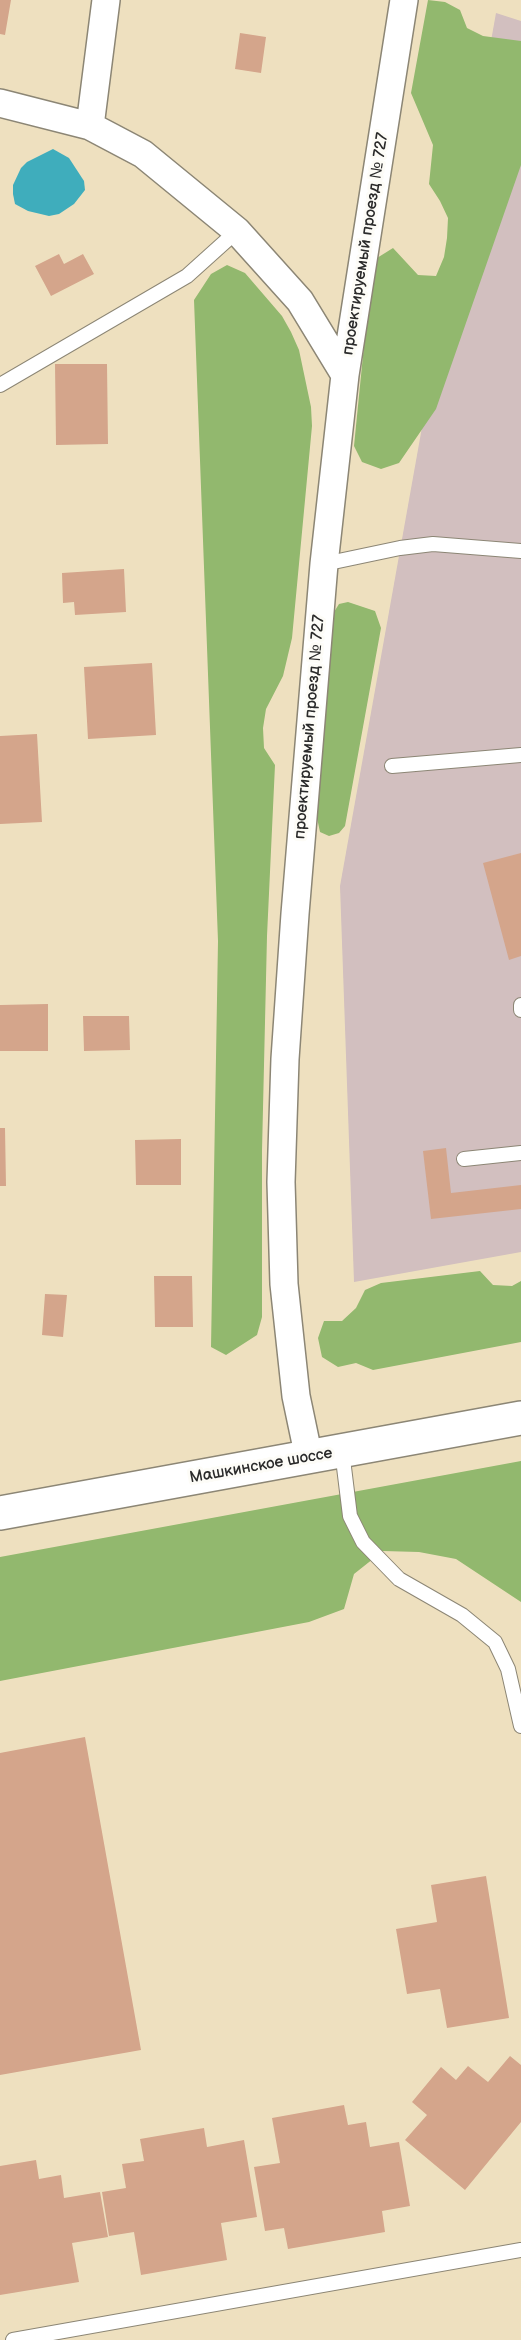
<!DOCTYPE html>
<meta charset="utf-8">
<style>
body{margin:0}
canvas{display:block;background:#eee0bf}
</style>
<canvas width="521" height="2340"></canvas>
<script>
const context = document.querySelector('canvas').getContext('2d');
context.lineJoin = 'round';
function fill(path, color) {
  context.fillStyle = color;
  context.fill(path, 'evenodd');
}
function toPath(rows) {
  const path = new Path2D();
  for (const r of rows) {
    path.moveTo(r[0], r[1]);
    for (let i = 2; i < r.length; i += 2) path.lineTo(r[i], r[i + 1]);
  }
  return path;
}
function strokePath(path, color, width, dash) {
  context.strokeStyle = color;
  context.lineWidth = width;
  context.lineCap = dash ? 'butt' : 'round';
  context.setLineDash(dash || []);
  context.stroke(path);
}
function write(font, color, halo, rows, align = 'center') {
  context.font = font + ' "Balsamiq Sans",sans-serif';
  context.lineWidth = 6;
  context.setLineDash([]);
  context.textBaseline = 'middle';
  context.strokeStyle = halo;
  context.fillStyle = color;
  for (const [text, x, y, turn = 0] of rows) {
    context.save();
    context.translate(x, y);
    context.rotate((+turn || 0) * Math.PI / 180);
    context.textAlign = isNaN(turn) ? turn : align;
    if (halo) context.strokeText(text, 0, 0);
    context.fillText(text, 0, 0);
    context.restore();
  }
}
fill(toPath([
 [496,13,521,21,521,1252,354,1282,340,886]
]), '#d2bfbf');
fill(toPath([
 [428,0,445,2,460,10,467,28,483,36,521,41,521,165,436,409,399,463,381,469,362,462,354,446,371,275,377,258,393,248,418,275,436,276,444,257,447,238,448,218,440,201,429,184,433,145,411,93],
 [227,265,245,273,282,316,291,332,299,350,311,407,312,426,292,638,283,676,266,709,263,728,264,748,275,765,267,936,262,1151,262,1317,257,1335,226,1355,211,1347,218,941,194,300,211,274],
 [348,602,375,611,381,628,345,826,339,833,329,836,320,832,317,818,334,612,339,604],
 [480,1271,493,1285,512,1286,521,1281,521,1342,373,1370,356,1363,338,1367,322,1357,318,1338,324,1321,342,1321,356,1308,365,1290,381,1283],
 [521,1461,521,1602,456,1559,419,1552,383,1551,354,1574,344,1609,309,1622,0,1681,0,1557]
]), '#92b86e');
fill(toPath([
 [53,149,69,158,84,181,85,190,74,204,59,214,49,216,28,211,15,204,13,194,13,185,21,168,27,162]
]), '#3fadbc');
fill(toPath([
 [0,0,11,0,5,35,0,34],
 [240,33,266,37,261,73,235,69],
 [59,254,64,264,83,254,94,274,51,296,35,266],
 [55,364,107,364,108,444,56,445],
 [124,569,126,612,75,615,74,602,63,603,62,573],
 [152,663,156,735,88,739,84,667],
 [37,734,42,822,0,824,0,736],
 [521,853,521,956,509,960,483,863],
 [48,1004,48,1051,0,1051,0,1005],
 [83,1016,129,1016,130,1050,84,1051],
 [0,1128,5,1128,6,1186,0,1186],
 [181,1139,181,1185,136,1185,135,1140],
 [446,1148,451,1193,521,1185,521,1209,431,1219,423,1151],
 [154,1276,192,1276,193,1327,155,1327],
 [45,1294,67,1295,63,1337,42,1335],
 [85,1737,141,2050,0,2075,0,1753],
 [486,1876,509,2018,447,2028,440,1989,407,1994,396,1929,437,1922,431,1885],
 [510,2056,521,2065,521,2122,465,2190,405,2140,427,2115,412,2102,441,2067,456,2080,468,2066,488,2082],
 [344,2105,348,2125,366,2122,370,2147,399,2142,410,2206,382,2211,385,2232,288,2249,284,2228,265,2231,254,2167,280,2163,272,2118],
 [204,2128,207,2147,244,2140,257,2217,221,2223,227,2260,141,2275,134,2232,109,2236,102,2192,126,2188,122,2164,144,2161,140,2139],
 [36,2160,39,2179,61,2175,64,2198,100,2192,108,2237,72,2243,79,2282,0,2295,0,2166]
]), '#d4a58b');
const lane = toPath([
 [0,385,187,276,237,231],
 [324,564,400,548,433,544,521,551],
 [392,766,521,755],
 [521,1005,521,1010],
 [464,1159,521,1153],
 [342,1451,350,1516,363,1542,399,1579,462,1615,495,1642,508,1669,521,1726],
 [13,2340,521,2250]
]);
const street = toPath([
 [0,103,90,126,143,154,237,231,300,301,345,375],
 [90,126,106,0],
 [309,1458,296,1396,284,1284,281,1182,285,1059,295,914,324,564,345,375,404,0]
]);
const secondary = toPath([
 [0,1513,521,1418]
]);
strokePath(lane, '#8c8675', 16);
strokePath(street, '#8c8675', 30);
strokePath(secondary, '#8c8675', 36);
strokePath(lane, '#fff', 14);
strokePath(street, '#fff', 27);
strokePath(secondary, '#fff', 33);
write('16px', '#2b2b2b', '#fdfcf7', [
 ["проектируемый проезд № 727",366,244,-81],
 ["проектируемый проезд № 727",310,727,-85],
 ["Машкинское шоссе",261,1466,-10]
]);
</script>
